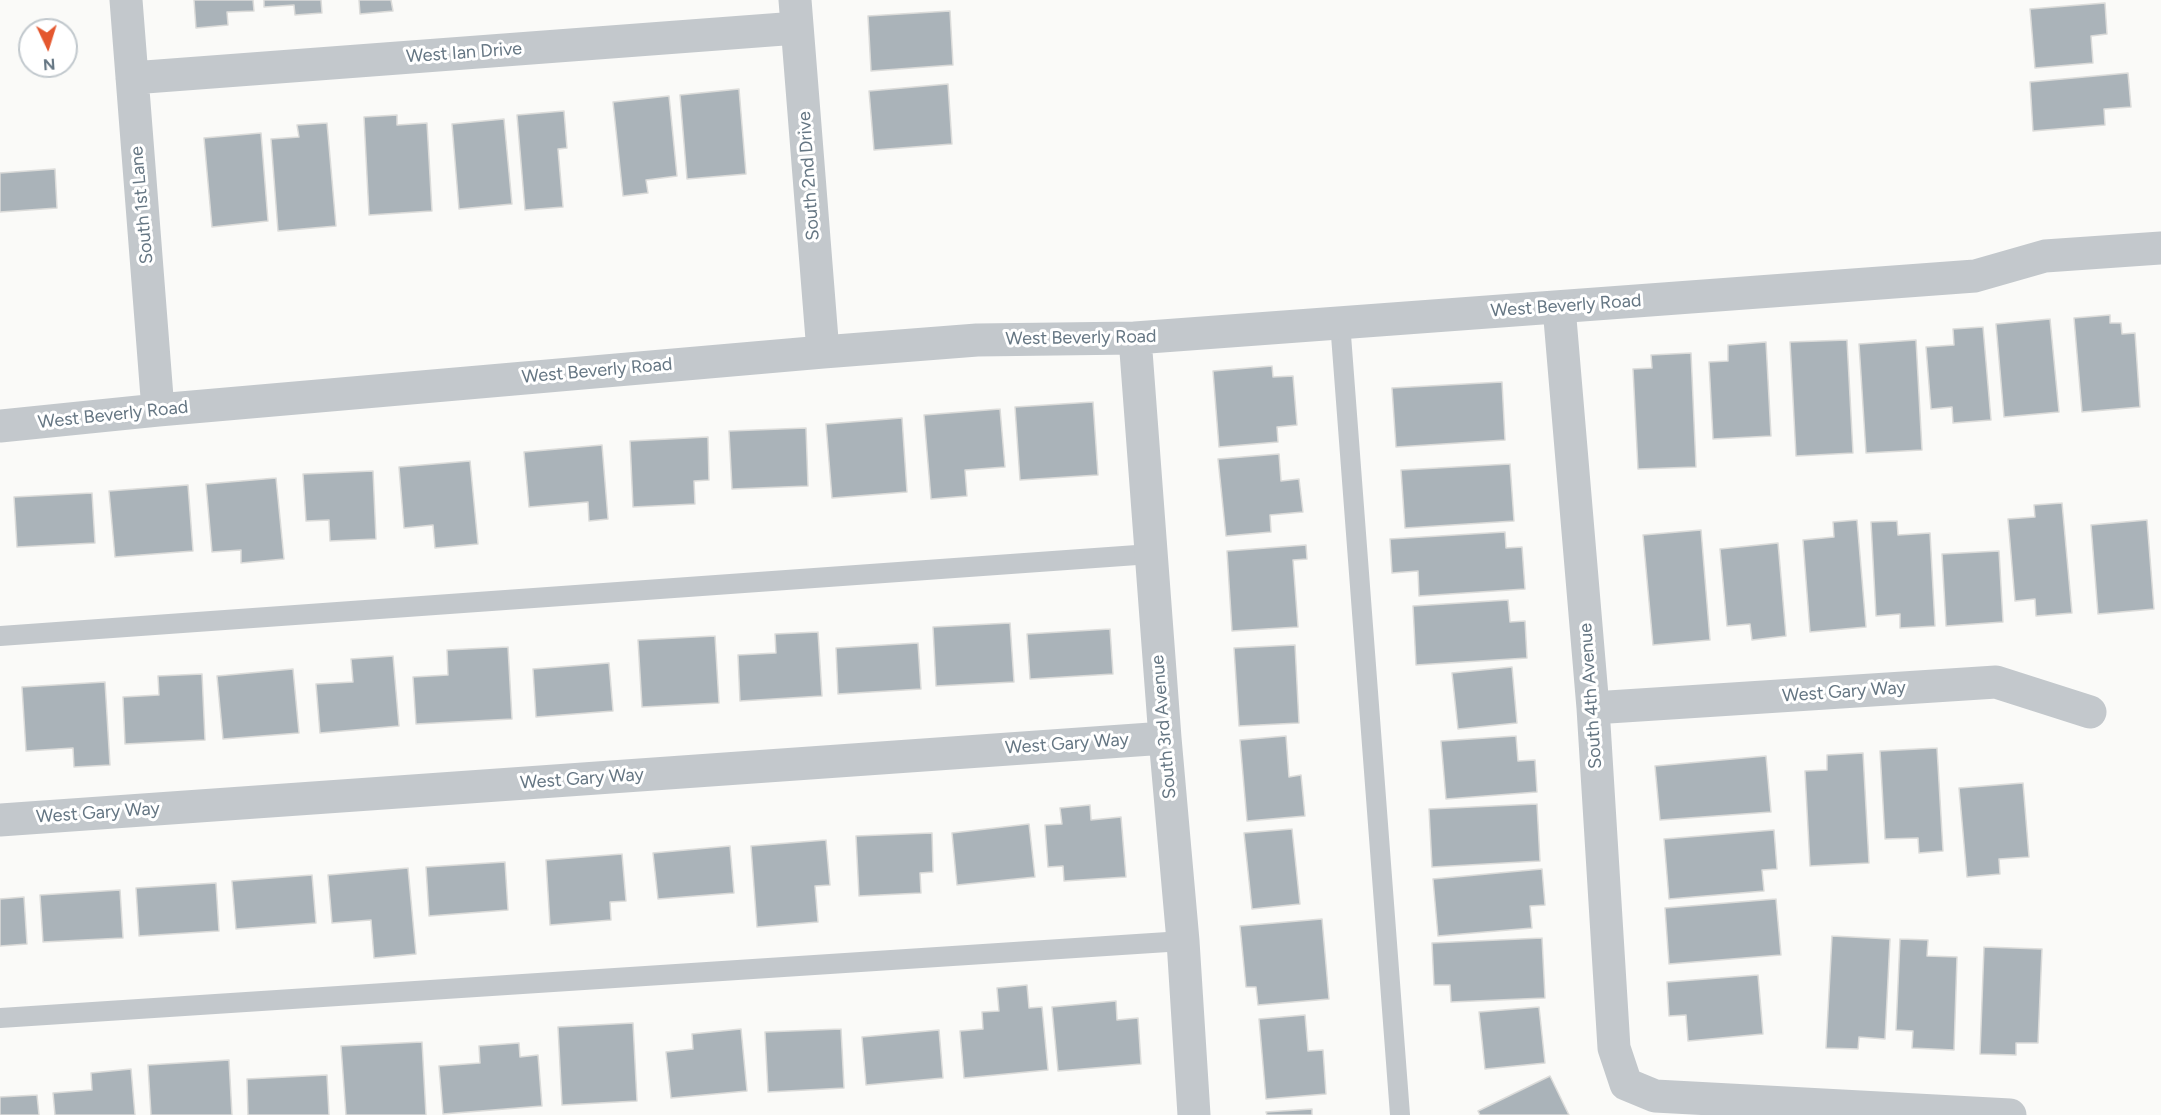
<!DOCTYPE html>
<style>
body{margin:0}
#map{position:relative;width:2161px;height:1115px;overflow:hidden;background:#fafaf8;font-family:Figtree,sans-serif}
canvas{display:block}
.north{position:absolute;left:18px;top:18px;width:60px;height:60px;box-sizing:border-box;background:#fff;border:2px solid #c1c8cd;border-radius:50%;rotate:176deg;font-size:16px;font-weight:700;line-height:24px;text-align:center;color:#657683}
.north::after{content:'';display:block;margin:auto;width:21px;height:27px;background:#e4572e;clip-path:polygon(50% 0,100% 100%,50% 72%,0 100%)}
</style>
<div id="map">
<canvas width="2161" height="1115"></canvas>
<div class="north">N</div>
</div>
<script>
const context = document.querySelector('canvas').getContext('2d');
context.lineJoin = 'round';
function fill(path, color) {
  context.fillStyle = color;
  context.fill(path, 'evenodd');
}
function toPath(rows) {
  const path = new Path2D();
  for (const r of rows) {
    path.moveTo(r[0], r[1]);
    for (let i = 2; i < r.length; i += 2) path.lineTo(r[i], r[i + 1]);
  }
  return path;
}
function strokePath(path, color, width, dash) {
  context.strokeStyle = color;
  context.lineWidth = width;
  context.lineCap = dash ? 'butt' : 'round';
  context.setLineDash(dash || []);
  context.stroke(path);
}
function write(font, color, halo, rows, align = 'center') {
  context.font = font + ' Figtree,sans-serif';
  context.lineWidth = 6;
  context.setLineDash([]);
  context.textBaseline = 'middle';
  context.strokeStyle = halo;
  context.fillStyle = color;
  for (const [text, x, y, turn = 0] of rows) {
    context.save();
    context.translate(x, y);
    context.rotate((+turn || 0) * Math.PI / 180);
    context.textAlign = isNaN(turn) ? turn : align;
    if (halo) context.strokeText(text, 0, 0);
    context.fillText(text, 0, 0);
    context.restore();
  }
}
const building = toPath([
 [194,0,253,0,254,11,227,12,228,25,196,28,194,0],
 [264,0,321,0,322,13,295,15,294,5,264,7,264,0],
 [359,0,391,0,393,11,360,14,359,0],
 [2105,3,2107,34,2091,36,2093,63,2035,68,2030,9,2105,3],
 [950,11,953,65,871,71,868,16,950,11],
 [2128,73,2131,107,2104,109,2105,125,2033,131,2030,82,2128,73],
 [948,84,952,144,874,150,869,91,948,84],
 [739,89,746,174,687,179,680,95,739,89],
 [669,96,677,176,646,180,648,193,623,196,613,102,669,96],
 [564,111,567,148,558,149,563,207,525,210,517,115,564,111],
 [397,115,397,125,427,123,432,211,369,215,364,117,397,115],
 [504,119,512,204,459,209,452,124,504,119],
 [327,123,336,226,278,231,271,139,299,137,297,125,327,123],
 [261,133,268,221,212,227,204,138,261,133],
 [55,169,57,208,0,212,0,173,55,169],
 [2110,315,2110,323,2121,323,2122,334,2135,333,2140,407,2082,412,2074,318,2110,315],
 [2050,319,2059,412,2004,417,1996,324,2050,319],
 [1983,327,1991,420,1953,423,1952,407,1931,409,1926,347,1954,345,1953,329,1983,327],
 [1847,340,1853,453,1796,456,1790,342,1847,340],
 [1916,340,1922,450,1866,453,1859,344,1916,340],
 [1766,342,1771,436,1713,439,1709,362,1728,361,1728,345,1766,342],
 [1691,353,1696,467,1638,469,1633,369,1652,368,1651,355,1691,353],
 [1272,366,1273,377,1293,376,1297,425,1277,427,1278,442,1219,447,1213,371,1272,366],
 [1502,382,1505,440,1396,447,1392,388,1502,382],
 [1093,402,1098,475,1020,480,1015,407,1093,402],
 [1000,409,1005,467,965,470,967,496,931,499,924,415,1000,409],
 [902,418,907,492,832,498,826,424,902,418],
 [806,428,808,486,732,489,729,431,806,428],
 [708,437,709,480,694,481,695,504,633,507,630,441,708,437],
 [602,445,608,519,589,521,588,502,529,507,524,452,602,445],
 [1279,454,1281,481,1299,479,1303,512,1270,515,1271,532,1226,536,1218,459,1279,454],
 [470,461,478,544,435,548,433,525,404,528,399,467,470,461],
 [1510,464,1514,521,1405,528,1401,470,1510,464],
 [373,471,376,539,330,541,329,520,306,521,303,474,373,471],
 [276,478,284,559,241,563,241,550,212,552,206,484,276,478],
 [188,485,193,551,115,557,109,491,188,485],
 [92,493,95,543,17,547,14,497,92,493],
 [2062,503,2072,613,2036,616,2035,599,2015,601,2008,519,2035,517,2034,505,2062,503],
 [1857,520,1866,627,1810,632,1803,540,1834,537,1833,522,1857,520],
 [2147,520,2154,609,2098,614,2091,525,2147,520],
 [1897,521,1898,535,1930,533,1935,626,1900,628,1900,614,1876,616,1871,522,1897,521],
 [1701,530,1710,640,1653,645,1643,535,1701,530],
 [1505,532,1506,548,1522,547,1525,589,1419,596,1418,571,1392,573,1390,539,1505,532],
 [1778,543,1786,636,1752,640,1750,624,1727,626,1720,549,1778,543],
 [1306,545,1307,559,1293,560,1298,627,1232,631,1227,551,1306,545],
 [1999,551,2003,622,1946,626,1942,554,1999,551],
 [1508,600,1510,622,1525,621,1527,658,1416,665,1413,606,1508,600],
 [1010,623,1014,682,936,686,933,627,1010,623],
 [1110,629,1113,674,1030,679,1027,634,1110,629],
 [818,632,822,696,740,701,738,655,776,653,775,634,818,632],
 [715,636,719,703,642,707,638,640,715,636],
 [918,643,921,689,838,694,836,648,918,643],
 [1295,645,1299,723,1239,726,1234,648,1295,645],
 [508,647,512,719,416,724,413,677,448,675,447,650,508,647],
 [393,656,399,726,320,733,316,684,353,682,351,659,393,656],
 [609,663,613,711,536,717,533,669,609,663],
 [1512,667,1517,723,1458,729,1452,673,1512,667],
 [293,669,299,733,223,739,217,676,293,669],
 [202,674,205,740,125,744,123,697,159,695,158,676,202,674],
 [105,682,110,765,74,767,73,748,26,751,22,687,105,682],
 [1286,736,1289,777,1301,775,1305,816,1247,821,1240,740,1286,736],
 [1516,736,1518,761,1535,760,1537,792,1446,799,1441,741,1516,736],
 [1937,748,1943,851,1919,853,1918,838,1885,839,1880,751,1937,748],
 [1863,753,1869,863,1810,866,1805,771,1827,770,1827,755,1863,753],
 [1766,756,1771,812,1660,820,1655,766,1766,756],
 [2023,783,2029,857,1999,859,2000,874,1967,877,1959,788,2023,783],
 [1537,804,1540,861,1432,867,1429,809,1537,804],
 [1090,805,1091,820,1121,817,1126,877,1064,881,1063,866,1048,867,1045,825,1062,824,1060,808,1090,805],
 [1029,824,1035,877,957,885,952,833,1029,824],
 [1292,829,1300,904,1252,909,1244,833,1292,829],
 [1774,830,1777,869,1762,870,1764,891,1669,899,1664,839,1774,830],
 [932,833,933,872,920,873,921,893,859,896,856,836,932,833],
 [826,840,830,885,815,886,818,922,757,927,751,846,826,840],
 [730,846,734,893,658,899,653,853,730,846],
 [622,854,626,901,610,902,611,920,550,925,546,860,622,854],
 [505,862,508,910,429,916,426,867,505,862],
 [408,868,416,954,374,958,371,920,332,923,328,875,408,868],
 [1542,869,1545,905,1530,906,1532,928,1438,936,1433,879,1542,869],
 [312,875,316,923,236,929,232,881,312,875],
 [216,883,219,931,139,936,136,888,216,883],
 [120,890,123,938,43,942,40,895,120,890],
 [24,897,27,944,0,946,0,899,24,897],
 [1776,899,1781,955,1669,964,1665,908,1776,899],
 [1322,919,1329,999,1258,1005,1256,987,1246,987,1240,926,1322,919],
 [1832,936,1890,939,1885,1039,1859,1037,1858,1049,1826,1048,1832,936],
 [1542,938,1545,998,1451,1002,1450,985,1434,985,1432,943,1542,938],
 [1900,939,1928,940,1927,956,1957,957,1954,1050,1912,1048,1913,1031,1896,1030,1900,939],
 [1984,947,2042,949,2038,1043,2016,1043,2016,1055,1980,1054,1984,947],
 [1758,975,1763,1034,1688,1041,1686,1015,1669,1016,1667,982,1758,975],
 [1027,985,1029,1008,1042,1007,1048,1070,964,1078,960,1031,983,1029,982,1012,999,1011,997,988,1027,985],
 [1116,1001,1117,1020,1138,1018,1141,1064,1058,1071,1052,1007,1116,1001],
 [1539,1007,1545,1063,1485,1069,1479,1012,1539,1007],
 [1305,1015,1308,1051,1323,1050,1326,1094,1266,1099,1259,1019,1305,1015],
 [633,1023,637,1101,562,1105,558,1027,633,1023],
 [741,1029,747,1091,671,1098,666,1052,693,1049,692,1034,741,1029],
 [841,1029,844,1088,768,1092,765,1032,841,1029],
 [939,1030,943,1078,866,1085,862,1037,939,1030],
 [422,1042,426,1115,346,1115,341,1046,422,1042],
 [519,1043,520,1057,538,1055,542,1106,443,1114,439,1066,480,1063,479,1046,519,1043],
 [229,1060,232,1115,151,1115,148,1065,229,1060],
 [131,1069,135,1115,55,1115,53,1093,92,1090,91,1073,131,1069],
 [327,1075,329,1115,248,1115,247,1079,327,1075],
 [1550,1076,1569,1115,1480,1115,1478,1111,1550,1076],
 [37,1095,39,1115,0,1115,0,1097,37,1095],
 [1312,1109,1312,1115,1267,1115,1266,1112,1312,1109]
]);
fill(building, '#aab3b9');
strokePath(building, '#dcdcda', 1.5);
strokePath(toPath([
 [1340,322,1400,1115],
 [0,636,1151,554],
 [0,1018,1183,941]
]), '#c3c8cc', 20);
strokePath(toPath([
 [126,0,158,410],
 [795,0,823,352],
 [132,78,797,28],
 [1559,307,1593,708,1614,1048,1626,1084,1655,1096,2010,1115],
 [1135,338,1165,738,1183,941,1194,1115],
 [0,426,158,410,823,352,977,340,1135,338,1975,276,2045,256,2161,248],
 [1593,708,1996,682,2090,712],
 [0,820,1165,738]
]), '#c3c8cc', 33);
write('18px', '#657683', '#fff', [
 ["West Ian Drive",464,53,-4],
 ["South 2nd Drive",809,176,-94],
 ["South 1st Lane",142,205,-95],
 ["West Beverly Road",1566,306,-4],
 ["West Beverly Road",1081,338,-1],
 ["West Beverly Road",597,371,-5],
 ["West Beverly Road",113,415,-6],
 ["West Gary Way",1844,692,-4],
 ["South 4th Avenue",1591,696,-94],
 ["South 3rd Avenue",1164,727,-95],
 ["West Gary Way",1067,744,-4],
 ["West Gary Way",582,779,-4],
 ["West Gary Way",98,813,-4]
]);
</script>
